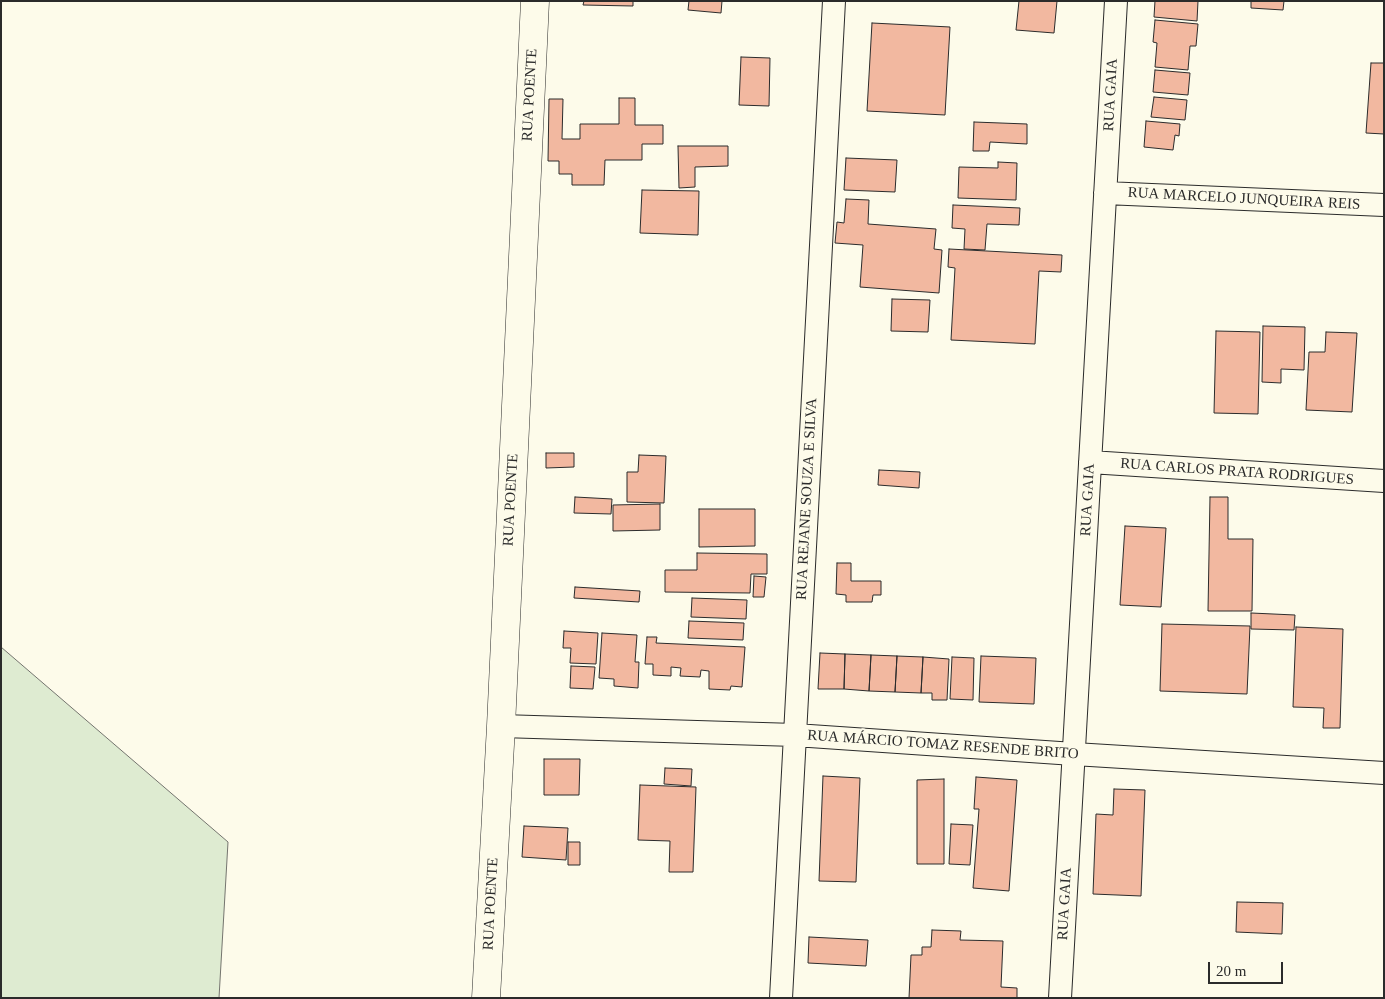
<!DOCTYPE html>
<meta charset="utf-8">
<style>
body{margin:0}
#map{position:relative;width:1385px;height:999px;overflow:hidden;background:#fdfbea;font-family:"Times New Roman",serif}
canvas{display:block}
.frame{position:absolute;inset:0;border:2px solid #2b2b2b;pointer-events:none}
.scale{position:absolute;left:1208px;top:962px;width:75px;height:22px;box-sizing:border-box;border:2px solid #2b2b2b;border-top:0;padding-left:6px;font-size:15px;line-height:18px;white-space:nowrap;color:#2b2b2b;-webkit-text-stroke:4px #fdfbea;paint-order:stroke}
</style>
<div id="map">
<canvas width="1385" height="999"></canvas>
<div class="frame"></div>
<div class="scale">20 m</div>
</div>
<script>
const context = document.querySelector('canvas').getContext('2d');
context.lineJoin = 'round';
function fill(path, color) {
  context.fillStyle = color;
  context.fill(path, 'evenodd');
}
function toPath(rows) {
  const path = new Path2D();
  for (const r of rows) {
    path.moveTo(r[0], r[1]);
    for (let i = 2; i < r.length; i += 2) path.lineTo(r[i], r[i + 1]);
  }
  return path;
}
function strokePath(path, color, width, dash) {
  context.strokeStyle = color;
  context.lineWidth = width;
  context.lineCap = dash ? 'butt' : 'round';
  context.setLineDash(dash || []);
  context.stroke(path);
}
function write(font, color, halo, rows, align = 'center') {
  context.font = font + ' "Times New Roman",serif';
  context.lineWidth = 4;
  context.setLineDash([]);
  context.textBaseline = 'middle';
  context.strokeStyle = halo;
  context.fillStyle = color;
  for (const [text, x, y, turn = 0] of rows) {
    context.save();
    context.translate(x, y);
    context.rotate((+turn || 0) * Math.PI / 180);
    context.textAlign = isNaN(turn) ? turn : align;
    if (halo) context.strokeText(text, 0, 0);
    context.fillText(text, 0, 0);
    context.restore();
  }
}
const green = toPath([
 [1,647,228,842,219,998,1,998,1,647]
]);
fill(green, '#deebd1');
strokePath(green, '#74746e', 1);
const building = toPath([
 [584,1,633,1,633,6,583,5,584,1],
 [689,1,722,1,721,13,688,10,689,1],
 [1019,1,1057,1,1054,33,1016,30,1019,1],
 [1155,1,1198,1,1197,21,1154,17,1155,1],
 [1251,1,1284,1,1283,10,1251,8,1251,1],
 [1155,20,1198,24,1196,46,1190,46,1188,70,1155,67,1157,43,1153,42,1155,20],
 [872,23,950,27,945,115,867,111,872,23],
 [741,57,770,58,769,106,739,105,741,57],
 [1371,63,1384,63,1384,134,1366,133,1371,63],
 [1155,70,1190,73,1188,95,1153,92,1155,70],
 [1154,97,1187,100,1185,120,1151,117,1154,97],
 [619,98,635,98,635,125,663,125,663,144,642,144,642,160,605,160,604,185,572,185,572,174,559,174,559,161,548,161,549,99,563,99,562,139,580,139,580,124,619,124,619,98],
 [1146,121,1180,124,1179,136,1175,135,1173,150,1144,147,1146,121],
 [974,122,1027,124,1027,144,990,142,989,151,973,151,974,122],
 [678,146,728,146,728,166,695,167,695,187,679,188,678,146],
 [846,158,897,160,895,192,844,190,846,158],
 [998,162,1017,163,1016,200,958,198,959,167,998,168,998,162],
 [642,190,699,191,698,235,640,233,642,190],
 [846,199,869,200,868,224,936,229,934,249,942,250,939,293,860,287,863,245,835,243,837,222,844,223,846,199],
 [953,205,1020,208,1019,225,987,224,985,250,964,249,965,229,952,228,953,205],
 [949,249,1062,255,1061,272,1039,271,1035,344,951,340,955,268,948,267,949,249],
 [892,299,930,300,928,332,891,331,892,299],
 [1263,326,1305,327,1304,370,1281,369,1281,383,1262,382,1263,326],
 [1216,331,1260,332,1258,414,1214,413,1216,331],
 [1326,332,1357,333,1352,412,1306,410,1309,352,1325,352,1326,332],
 [546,453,574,453,574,467,546,468,546,453],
 [639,455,666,456,664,503,627,502,627,472,638,472,639,455],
 [879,470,920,472,919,488,878,485,879,470],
 [575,497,612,499,611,514,574,513,575,497],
 [1210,497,1228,497,1228,539,1253,539,1252,611,1208,611,1210,497],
 [660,504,660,530,613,531,613,505,660,504],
 [699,509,755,509,755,546,699,547,699,509],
 [1125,526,1166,528,1161,607,1120,605,1125,526],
 [697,553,767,554,767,574,751,574,750,593,665,592,665,570,697,570,697,553],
 [837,563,851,563,851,581,881,581,881,595,873,595,872,602,846,602,846,595,836,594,837,563],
 [754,576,766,577,764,597,753,597,754,576],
 [575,587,640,591,639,602,574,598,575,587],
 [692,598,747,600,746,619,691,617,692,598],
 [1251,613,1295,615,1294,630,1251,629,1251,613],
 [689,621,744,623,743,640,688,638,689,621],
 [1162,624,1250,626,1247,694,1160,691,1162,624],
 [1296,627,1343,629,1340,728,1323,728,1324,708,1293,707,1296,627],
 [564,631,598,633,596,664,570,663,571,648,563,648,564,631],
 [602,633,637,635,635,662,639,662,638,688,614,686,614,679,599,678,602,633],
 [647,637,657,637,656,643,745,647,742,687,731,686,730,690,709,689,709,671,701,670,700,677,680,676,681,668,671,667,671,676,653,675,653,664,645,664,647,637],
 [820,653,845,654,844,689,818,689,820,653],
 [845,654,871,655,869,691,844,689,845,654],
 [871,655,897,656,895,692,869,691,871,655],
 [897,656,923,657,921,693,895,692,897,656],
 [981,656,1036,658,1034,704,979,702,981,656],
 [923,657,949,659,947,700,932,700,932,693,921,693,923,657],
 [952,657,974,658,973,700,950,699,952,657],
 [571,666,595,667,593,689,570,688,571,666],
 [544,759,580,759,579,795,544,795,544,759],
 [665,768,692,769,691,786,664,784,665,768],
 [823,776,860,778,856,882,819,881,823,776],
 [976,777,1017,780,1009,891,973,888,979,809,974,809,976,777],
 [944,779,944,864,917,864,917,780,944,779],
 [640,785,696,787,693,872,669,872,670,841,638,840,640,785],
 [1114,789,1145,790,1141,896,1093,894,1096,814,1113,815,1114,789],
 [951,824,973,825,970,865,949,864,951,824],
 [524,826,568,828,566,860,522,857,524,826],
 [568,842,580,842,580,865,568,865,568,842],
 [1237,902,1283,903,1282,934,1236,932,1237,902],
 [932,930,961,931,960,940,1003,941,1001,987,1017,988,1017,998,909,998,911,955,922,955,922,947,931,947,932,930],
 [809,937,868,940,866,966,808,963,809,937]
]);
fill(building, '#f2b8a0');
strokePath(building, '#2b2b2b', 1);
const minor = toPath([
 [1105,193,1384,205],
 [1090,462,1384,481],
 [501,726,795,735,1074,754,1384,773],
 [781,998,834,1],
 [1060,998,1116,1]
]);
const tertiary = toPath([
 [486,998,501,726,535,1]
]);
strokePath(minor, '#2b2b2b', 24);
strokePath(tertiary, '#2b2b2b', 29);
strokePath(minor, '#fdfbea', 22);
strokePath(tertiary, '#fdfbea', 28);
write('15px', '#2b2b2b', '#fdfbea', [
 ["RUA POENTE",530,95,-87],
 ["RUA GAIA",1111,95,-87],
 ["RUA MARCELO JUNQUEIRA REIS",1244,199,3],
 ["RUA CARLOS PRATA RODRIGUES",1237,472,4],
 ["RUA REJANE SOUZA E SILVA",807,499,-87],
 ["RUA POENTE",511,500,-87],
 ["RUA GAIA",1088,500,-87],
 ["RUA MÁRCIO TOMAZ RESENDE BRITO",943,745,4],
 ["RUA POENTE",491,904,-87],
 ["RUA GAIA",1065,904,-87]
]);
</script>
